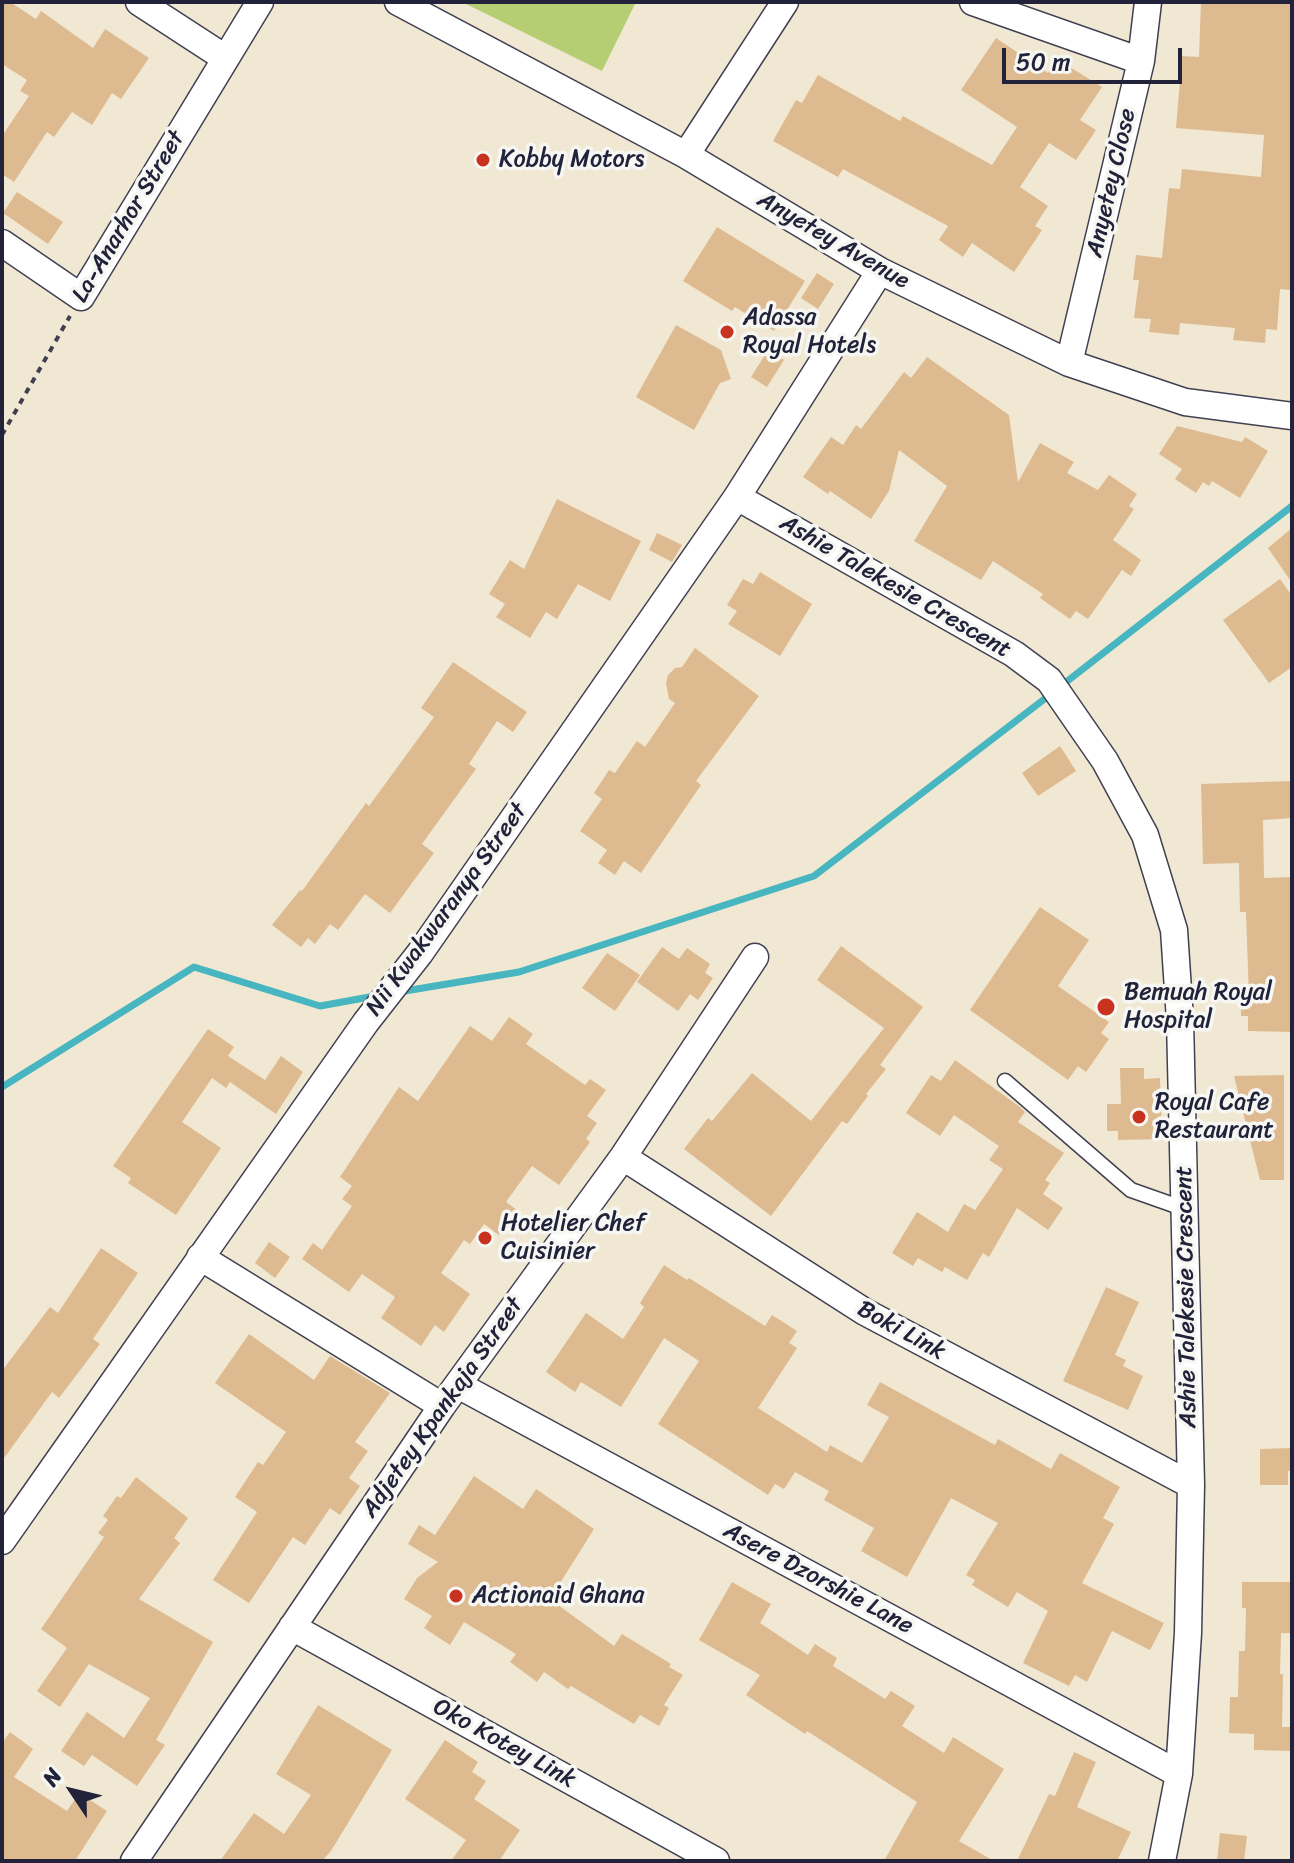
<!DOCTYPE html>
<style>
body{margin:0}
#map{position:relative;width:1294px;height:1863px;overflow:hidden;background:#f0e8d2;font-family:Sriracha,sans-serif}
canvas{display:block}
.frame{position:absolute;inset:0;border:4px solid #22223b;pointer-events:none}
.north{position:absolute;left:32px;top:1751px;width:80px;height:80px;-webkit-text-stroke:6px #f6f6f2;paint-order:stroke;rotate:305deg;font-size:22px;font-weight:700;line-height:32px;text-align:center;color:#22223b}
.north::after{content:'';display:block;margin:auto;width:28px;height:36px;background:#22223b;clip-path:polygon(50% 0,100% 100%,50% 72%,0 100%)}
.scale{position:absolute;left:1002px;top:48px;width:180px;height:36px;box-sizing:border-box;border:4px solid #22223b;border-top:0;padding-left:10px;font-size:24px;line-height:28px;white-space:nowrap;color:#22223b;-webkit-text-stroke:6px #f6f6f2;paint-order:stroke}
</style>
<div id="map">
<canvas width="1294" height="1863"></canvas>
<div class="frame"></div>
<div class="north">N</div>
<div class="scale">50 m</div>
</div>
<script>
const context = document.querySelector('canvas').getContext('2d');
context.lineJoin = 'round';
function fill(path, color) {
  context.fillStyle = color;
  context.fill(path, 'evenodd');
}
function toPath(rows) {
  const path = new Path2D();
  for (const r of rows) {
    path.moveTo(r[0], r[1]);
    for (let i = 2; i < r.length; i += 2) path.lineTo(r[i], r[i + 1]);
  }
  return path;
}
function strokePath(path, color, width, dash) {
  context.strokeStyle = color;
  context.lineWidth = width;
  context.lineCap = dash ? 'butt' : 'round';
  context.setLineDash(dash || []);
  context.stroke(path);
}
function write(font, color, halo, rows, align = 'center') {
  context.font = font + ' Sriracha,sans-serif';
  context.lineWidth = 7;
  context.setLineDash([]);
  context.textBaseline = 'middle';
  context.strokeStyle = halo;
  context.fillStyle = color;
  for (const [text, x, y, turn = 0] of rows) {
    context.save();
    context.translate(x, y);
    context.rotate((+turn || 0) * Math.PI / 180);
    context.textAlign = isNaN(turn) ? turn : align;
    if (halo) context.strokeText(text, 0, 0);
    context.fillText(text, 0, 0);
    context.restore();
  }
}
fill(toPath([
 [462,2,636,2,602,71]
]), '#b5ce73');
strokePath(toPath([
 [1061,686,1292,506],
 [399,992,519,972,814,876,1051,694],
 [2,1087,194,967,320,1006,375,996]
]), '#47b6c0', 7);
fill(toPath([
 [2,2,10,2,36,19,41,11,93,48,105,29,149,58,121,99,112,93,92,125,72,112,54,137,47,132,14,182,2,174,2,136,29,96,20,91,27,80,2,64],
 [1201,2,1292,2,1292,261,1290,290,1280,289,1277,330,1266,329,1265,343,1233,340,1235,328,1180,323,1179,335,1149,332,1151,319,1134,318,1139,280,1133,280,1136,255,1162,258,1169,188,1180,189,1182,169,1261,177,1264,135,1176,128,1182,56,1199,57],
 [996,38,1048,73,1057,59,1102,87,1080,120,1096,130,1076,160,1049,143,1020,187,1048,206,1035,226,1042,230,1014,272,972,243,963,257,939,240,948,226,843,169,838,177,773,141,796,100,802,103,818,75,900,121,903,116,992,165,1017,127,961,90],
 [17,192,63,222,48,244,3,213],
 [717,227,805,281,774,331,735,307,732,311,683,281],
 [817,273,834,284,818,309,801,298],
 [676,325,721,350,731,379,720,383,694,430,636,397],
 [768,350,784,360,767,387,751,377],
 [927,357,1009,415,1018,482,1040,443,1074,462,1067,473,1098,490,1109,475,1137,494,1129,506,1134,509,1113,540,1141,560,1131,576,1122,570,1088,619,1076,611,1070,619,1040,598,1043,594,993,561,981,580,914,541,947,486,899,450,889,491,871,519,830,491,828,494,803,477,831,437,843,445,856,425,861,429,904,372,911,378],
 [1177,426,1242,442,1245,437,1268,451,1240,498,1212,481,1209,486,1203,482,1196,493,1175,479,1182,469,1159,454],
 [557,499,641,541,610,601,578,584,557,619,546,612,530,638,496,617,505,604,489,594,510,560,524,569],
 [1292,528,1292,583,1268,548],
 [657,533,682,545,672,562,649,550],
 [760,572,812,604,780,656,728,624,737,611,727,605,743,579,753,584],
 [1280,579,1292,596,1292,667,1269,683,1223,620],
 [695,648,759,696,696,781,701,785,641,873,624,861,615,875,598,863,607,850,580,831,602,799,594,793,609,770,615,773,637,741,645,747,675,703,669,699,666,683,668,675,675,668,682,667],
 [453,662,527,712,513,732,497,721,469,764,476,769,422,844,434,853,390,913,365,894,338,930,330,924,315,944,308,938,301,947,272,925,300,890,302,891,366,803,369,806,434,717,421,708],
 [1060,746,1076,771,1038,796,1022,773],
 [1292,781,1292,818,1263,820,1264,878,1292,877,1292,1032,1248,1031,1248,1016,1241,1016,1241,998,1249,997,1246,912,1240,912,1239,863,1203,864,1201,784],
 [1040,907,1089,940,1058,986,1109,1022,1101,1033,1109,1039,1086,1072,1078,1066,1068,1080,970,1010],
 [841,946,923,1007,880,1065,886,1069,866,1094,868,1096,847,1124,842,1121,771,1216,684,1149,708,1118,712,1121,752,1073,811,1121,884,1028,817,980],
 [662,947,679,959,687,948,710,964,705,973,713,978,698,1000,690,994,678,1011,637,982],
 [607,953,640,975,615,1011,582,988],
 [509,1017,533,1034,526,1044,585,1085,590,1079,606,1090,587,1116,597,1123,586,1139,590,1142,559,1185,532,1166,506,1202,517,1210,499,1235,484,1224,470,1244,464,1240,441,1273,470,1294,444,1332,435,1325,421,1346,381,1318,395,1297,362,1274,349,1292,302,1259,313,1243,322,1250,352,1206,342,1199,352,1186,340,1177,399,1087,418,1101,470,1026,492,1041],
 [208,1029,234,1047,228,1056,265,1080,281,1056,303,1072,276,1114,230,1082,226,1088,212,1078,182,1122,221,1148,176,1215,128,1183,131,1178,113,1166],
 [955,1060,1020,1107,1025,1112,1018,1122,1064,1153,1045,1180,1050,1183,1043,1194,1063,1208,1048,1230,1017,1208,989,1257,983,1253,967,1280,945,1267,942,1272,918,1258,913,1266,892,1253,917,1212,948,1232,964,1204,975,1210,1003,1169,989,1160,999,1146,954,1115,940,1136,906,1113,931,1075,941,1081],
 [1120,1068,1144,1068,1144,1079,1160,1078,1162,1139,1118,1140,1118,1131,1107,1131,1107,1104,1121,1104],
 [1284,1075,1284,1180,1260,1180,1234,1076],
 [269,1242,290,1257,275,1278,255,1263],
 [101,1248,138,1273,93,1339,100,1344,59,1398,52,1392,2,1461,2,1371,50,1307,58,1313],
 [664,1265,687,1280,689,1278,765,1326,772,1315,797,1331,789,1343,797,1348,758,1408,827,1452,830,1445,862,1463,889,1417,867,1405,880,1382,995,1445,998,1439,1051,1469,1060,1453,1120,1487,1103,1518,1114,1524,1082,1583,1164,1623,1150,1650,1112,1631,1087,1682,1075,1675,1069,1686,1023,1663,1048,1611,1017,1592,1008,1607,972,1585,975,1580,966,1575,998,1523,951,1498,907,1577,861,1551,874,1528,824,1500,829,1491,795,1472,784,1489,775,1484,768,1495,658,1424,699,1361,664,1338,621,1407,581,1382,575,1392,546,1372,586,1313,623,1339,644,1307,640,1303],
 [1106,1287,1139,1302,1115,1355,1126,1360,1123,1366,1143,1376,1128,1410,1063,1381],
 [249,1334,314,1380,330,1356,390,1393,355,1442,368,1451,349,1478,360,1486,340,1515,330,1508,305,1545,293,1537,249,1603,213,1580,257,1512,235,1497,258,1462,263,1465,286,1432,215,1383],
 [1292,1448,1292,1470,1288,1471,1288,1485,1260,1485,1260,1449],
 [474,1476,523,1509,536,1489,594,1529,550,1599,614,1646,622,1634,671,1664,669,1667,683,1675,664,1705,669,1708,659,1726,640,1715,634,1724,571,1686,568,1689,544,1672,537,1682,510,1662,516,1654,464,1622,450,1645,424,1628,432,1616,404,1599,417,1578,438,1562,408,1544,419,1525,435,1535],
 [136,1477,188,1518,174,1538,180,1543,139,1599,213,1642,156,1740,165,1745,137,1786,92,1755,84,1766,61,1751,87,1712,124,1738,150,1698,89,1664,60,1707,37,1691,67,1648,41,1629,104,1537,98,1533,108,1520,103,1516,117,1496,121,1498],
 [732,1582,771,1604,760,1623,808,1655,815,1644,837,1658,833,1666,885,1699,891,1691,915,1706,902,1726,944,1753,953,1737,1004,1769,959,1841,994,1861,884,1861,917,1802,807,1731,805,1734,746,1695,760,1675,699,1640],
 [1242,1582,1292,1582,1292,1633,1281,1633,1280,1674,1283,1674,1282,1727,1292,1727,1292,1751,1254,1750,1254,1734,1229,1733,1230,1697,1238,1697,1239,1651,1245,1651,1246,1608,1242,1608],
 [318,1705,392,1750,331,1851,322,1861,220,1861,254,1813,284,1834,311,1795,276,1774],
 [10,1732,33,1749,14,1777,67,1811,79,1793,107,1811,75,1861,2,1861,2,1743],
 [445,1740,478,1762,472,1772,486,1781,474,1799,520,1830,499,1861,451,1861,466,1840,405,1799],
 [1074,1752,1096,1762,1077,1807,1131,1832,1117,1861,1017,1861,1049,1794,1055,1796],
 [1220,1833,1247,1836,1244,1861,1217,1861]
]), '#deba91');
const service = toPath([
 [1005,1081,1131,1190,1185,1209]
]);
const minor = toPath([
 [139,2,225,58],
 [398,2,686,155,880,271,1069,363,1185,402,1292,416],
 [973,2,1141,61],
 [686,155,785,2],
 [2,243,81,297,260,2],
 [1069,363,1141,61,1148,2],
 [737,497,1014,654,1049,680,1105,761,1145,835,1174,930,1180,1020,1191,1485,1188,1633,1179,1774,1162,1861],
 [623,1157,865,1312,1191,1485],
 [200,1257,442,1406],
 [458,1385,1179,1774],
 [2,1541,366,1022,420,953,737,497,880,271],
 [292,1627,716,1861],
 [134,1861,442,1406,623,1157,755,957]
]);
strokePath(service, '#414052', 17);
strokePath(minor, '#414052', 29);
strokePath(toPath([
 [2,435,70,316]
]), '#414052', 4, [6, 6]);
strokePath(service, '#fff', 14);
strokePath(minor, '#fff', 26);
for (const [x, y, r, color] of [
 [483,160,8,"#c8321e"],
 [727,332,8,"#c8321e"],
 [1106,1007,10,"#c8321e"],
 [1139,1117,8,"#c8321e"],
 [485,1238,8,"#c8321e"],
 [456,1596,8,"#c8321e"]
]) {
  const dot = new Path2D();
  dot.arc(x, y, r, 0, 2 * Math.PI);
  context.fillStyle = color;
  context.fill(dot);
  strokePath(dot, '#f6f6f2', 3);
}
write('24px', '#22223b', '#f6f6f2', [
 ["Kobby Motors",499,160],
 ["Adassa",743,318],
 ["Royal Hotels",743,346],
 ["Bemuah Royal",1124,993],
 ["Hospital",1124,1021],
 ["Royal Cafe",1155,1103],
 ["Restaurant",1155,1131],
 ["Hotelier Chef",501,1224],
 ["Cuisinier",501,1252],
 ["Actionaid Ghana",472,1596]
], 'left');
write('24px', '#22223b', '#f6f6f2', [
 ["Anyetey Close",1112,183,-77],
 ["La-Anarhor Street",129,217,-59],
 ["Anyetey Avenue",833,241,30],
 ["Ashie Talekesie Crescent",895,587,30],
 ["Nii Kwakwaranya Street",447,910,-54],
 ["Ashie Talekesie Crescent",1187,1297,-91],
 ["Boki Link",901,1331,29],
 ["Adjetey Kpankaja Street",443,1408,-55],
 ["Asere Dzorshie Lane",818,1579,28],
 ["Oko Kotey Link",504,1744,29]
]);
</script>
